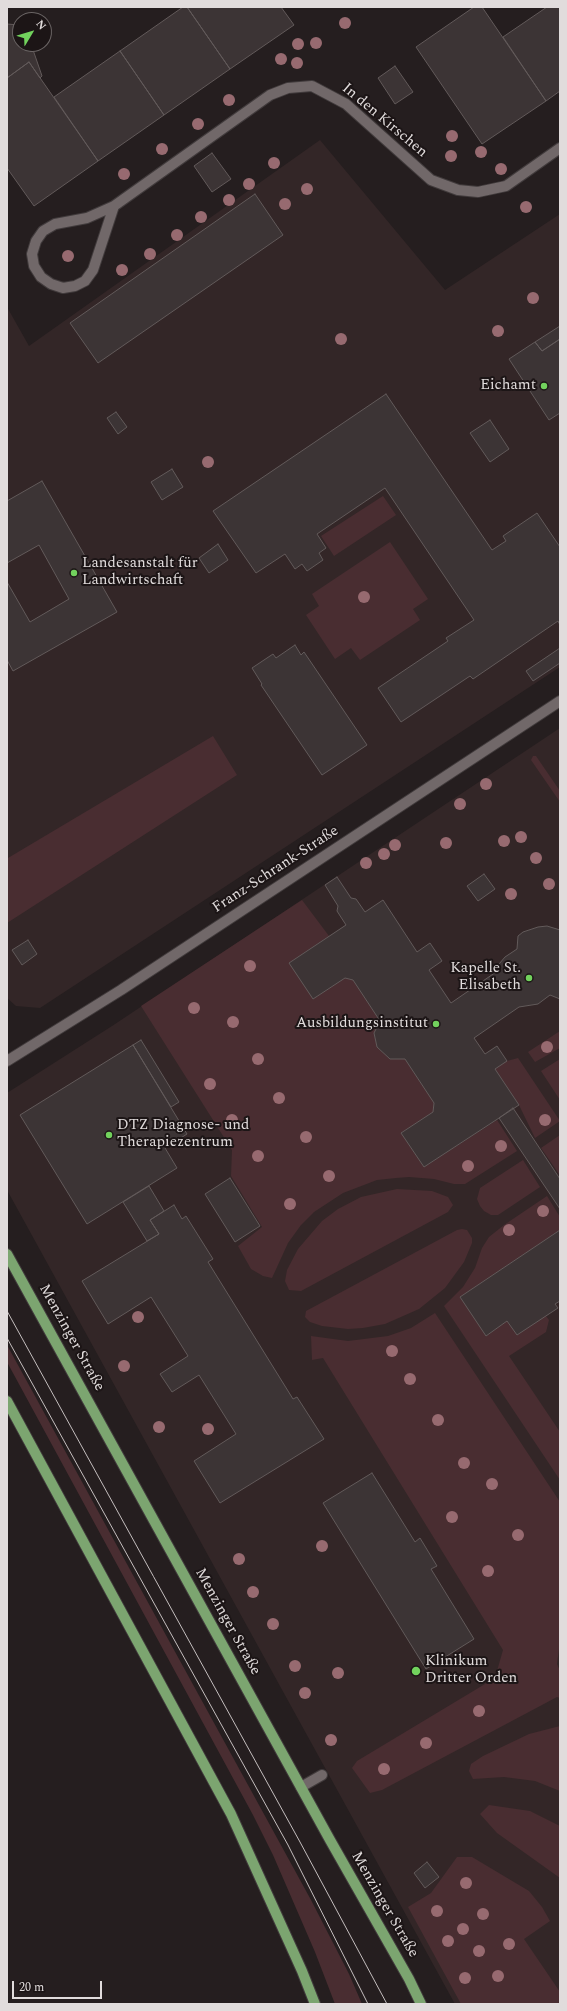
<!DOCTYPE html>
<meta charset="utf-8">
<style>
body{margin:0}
#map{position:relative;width:567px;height:2011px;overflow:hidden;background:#251e1f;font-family:Spectral,serif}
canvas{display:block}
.frame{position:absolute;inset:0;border:8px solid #e1dcdc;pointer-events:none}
.north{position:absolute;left:12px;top:12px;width:40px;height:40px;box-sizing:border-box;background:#1c1516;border:1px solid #6b6565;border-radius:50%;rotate:52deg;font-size:11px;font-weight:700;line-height:16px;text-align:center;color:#e1dcdc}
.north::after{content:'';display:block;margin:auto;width:14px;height:18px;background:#72d25d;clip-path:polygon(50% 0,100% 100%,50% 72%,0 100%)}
.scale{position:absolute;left:12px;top:1981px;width:90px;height:18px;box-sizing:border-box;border:2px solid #e1dcdc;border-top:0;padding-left:5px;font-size:12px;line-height:14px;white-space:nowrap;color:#e1dcdc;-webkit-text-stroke:3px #1c1516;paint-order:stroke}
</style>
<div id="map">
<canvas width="567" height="2011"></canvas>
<div class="frame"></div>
<div class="north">N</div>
<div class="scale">20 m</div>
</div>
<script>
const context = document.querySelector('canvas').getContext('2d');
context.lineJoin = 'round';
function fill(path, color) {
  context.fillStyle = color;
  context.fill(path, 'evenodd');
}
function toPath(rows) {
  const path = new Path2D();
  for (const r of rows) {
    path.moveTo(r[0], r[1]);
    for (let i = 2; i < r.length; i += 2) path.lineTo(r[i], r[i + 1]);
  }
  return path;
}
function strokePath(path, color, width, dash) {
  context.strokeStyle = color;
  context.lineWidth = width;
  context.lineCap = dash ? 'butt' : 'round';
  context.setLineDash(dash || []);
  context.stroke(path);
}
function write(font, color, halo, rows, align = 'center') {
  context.font = font + ' Spectral,serif';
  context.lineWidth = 4;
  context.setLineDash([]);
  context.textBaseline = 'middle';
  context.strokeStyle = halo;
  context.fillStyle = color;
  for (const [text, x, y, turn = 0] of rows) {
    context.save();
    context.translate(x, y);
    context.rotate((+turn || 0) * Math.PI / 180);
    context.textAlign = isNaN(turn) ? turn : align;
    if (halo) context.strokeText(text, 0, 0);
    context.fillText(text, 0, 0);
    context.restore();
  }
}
fill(toPath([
 [320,140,445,290,560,214,560,667,40,1008,16,1006,7,998,7,307,29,346],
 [560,728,560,2004,455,2004,7,1190,7,1093,112,1026]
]), '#332627');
fill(toPath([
 [383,496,396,515,334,556,321,536],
 [390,542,428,599,413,609,420,620,360,660,351,648,335,659,306,615,319,606,312,594],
 [213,736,237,775,7,923,7,857,8,858],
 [533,756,536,756,560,791,560,802,531,760],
 [302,900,329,936,289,963,313,999,345,978,353,980,380,1021,374,1033,377,1047,390,1059,405,1059,434,1103,433,1112,401,1133,424,1167,497,1120,517,1151,465,1184,454,1184,434,1179,409,1177,396,1178,377,1180,343,1193,314,1212,301,1225,288,1243,272,1278,263,1276,251,1269,238,1246,262,1227,231,1176,232,1150,141,1006],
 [560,1031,560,1048,535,1062,528,1052],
 [518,1058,560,1121,535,1138,519,1105,495,1069,507,1061],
 [560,1059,560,1100,541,1071],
 [560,1135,560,1173,559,1174,541,1148],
 [523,1160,540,1187,498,1215,491,1215,484,1211,480,1206,477,1199,480,1188],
 [397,1189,432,1191,448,1197,453,1205,448,1212,301,1291,289,1290,285,1281,287,1270,298,1249,322,1221,338,1209,361,1197],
 [547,1196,560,1217,560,1230,460,1297,486,1336,507,1321,546,1316,549,1320,546,1332,509,1356,560,1432,560,1480,444,1306,463,1287,475,1268,482,1248,489,1237,504,1225],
 [462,1229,467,1230,472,1238,472,1243,464,1262,445,1288,419,1309,385,1324,363,1328,348,1329,322,1326,310,1322,305,1317,306,1311,457,1230],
 [435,1313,560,1502,560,1642,557,1664,560,1671,560,1698,557,1697,382,1790,370,1793,352,1768,357,1761,495,1678,503,1650,323,1358,312,1360,311,1336,348,1341,388,1336,411,1328],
 [7,1345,311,1900,349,1974,362,2004,335,2004,315,1952,273,1855,253,1815,7,1362],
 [560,1726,560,1791,535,1781,504,1777,473,1779,469,1771,471,1764,483,1756,529,1734],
 [489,1805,530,1811,560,1826,560,1878,497,1833,480,1814],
 [457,1857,472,1857,529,1891,542,1907,550,1921,524,1939,560,1992,560,2004,461,2004,408,1907,431,1893]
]), '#492d31');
const building = toPath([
 [183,7,187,7,230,69,164,115,120,51,183,7],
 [187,7,281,7,294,25,230,69,187,7],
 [474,7,482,7,546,101,482,144,416,47,474,7],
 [547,7,560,7,560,91,546,101,503,37,547,7],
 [7,24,20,25,20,44,31,44,42,76,40,78,29,62,7,78,7,24],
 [120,51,164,115,98,161,54,97,120,51],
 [29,62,98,161,34,206,7,168,7,78,29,62],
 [395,66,413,92,395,104,378,78,395,66],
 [212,153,231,179,212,192,194,166,212,153],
 [255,194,283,235,98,363,70,323,255,194],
 [560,326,560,339,542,351,535,342,560,326],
 [560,339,560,413,549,420,509,359,535,342,542,351,560,339],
 [386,394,492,550,506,541,503,536,537,513,560,547,560,625,558,621,473,679,470,676,401,722,378,688,448,641,446,638,474,620,385,488,317,534,326,548,319,553,323,560,307,571,302,564,295,569,285,554,256,573,213,511,386,394],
 [116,412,127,427,118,434,107,418,116,412],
 [490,420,509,449,490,462,470,433,490,420],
 [172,469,183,487,162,500,151,482,172,469],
 [42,481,117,612,13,671,7,660,7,582,30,622,69,599,39,545,7,563,7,501,42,481],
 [218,544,228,560,209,573,199,558,218,544],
 [295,645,301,655,304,652,367,745,322,775,261,685,262,684,252,668,273,654,276,658,295,645],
 [560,648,560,663,533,681,526,671,560,648],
 [484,874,495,889,478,901,467,886,484,874],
 [337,877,351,898,356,899,365,912,383,900,417,952,430,943,442,961,429,970,451,1003,496,972,499,964,505,957,517,949,518,936,523,932,538,927,547,926,560,930,560,999,550,995,538,1004,519,1007,474,1038,485,1054,497,1046,507,1061,495,1069,519,1105,424,1167,401,1133,433,1112,434,1103,405,1059,390,1059,377,1047,374,1033,380,1021,353,980,345,978,313,999,289,963,346,925,337,911,338,906,325,885,337,877],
 [28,940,37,954,22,965,12,950,28,940],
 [141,1040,179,1102,171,1107,133,1045,141,1040],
 [133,1045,187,1134,165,1148,177,1168,87,1224,20,1115,133,1045],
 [513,1108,560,1179,560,1209,499,1118,513,1108],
 [230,1178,260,1226,235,1242,205,1194,230,1178],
 [149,1186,164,1211,150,1220,159,1234,147,1241,123,1202,149,1186],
 [174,1205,182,1219,186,1216,213,1259,208,1262,293,1399,297,1397,324,1439,220,1503,194,1461,236,1434,199,1375,172,1392,160,1374,188,1356,151,1297,108,1324,82,1281,159,1234,150,1220,174,1205],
 [560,1230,560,1301,555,1304,558,1308,517,1335,507,1321,486,1336,460,1297,560,1230],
 [372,1473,415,1542,420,1538,437,1566,431,1569,474,1639,426,1669,323,1503,372,1473],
 [427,1862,439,1877,425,1888,414,1873,427,1862]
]);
fill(building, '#3c3435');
strokePath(building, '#625a5a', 1);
const minor = toPath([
 [114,206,93,270,85,281,75,286,63,288,51,284,41,277,34,266,32,254,36,241,43,231,55,224,87,218,114,206,270,95,288,88,312,86,346,104,431,180,458,190,478,192,506,186,560,148],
 [7,1061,121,990,560,701],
 [301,1787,322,1775]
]);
const major = toPath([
 [7,1254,330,1840,409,1979,421,2004],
 [7,1401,231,1814,302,1971,315,2004]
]);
strokePath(minor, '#413b3c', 12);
strokePath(major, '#413b3c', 12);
strokePath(minor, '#716869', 10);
strokePath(major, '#7ca570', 10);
strokePath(toPath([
 [7,1311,300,1842,387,2004],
 [7,1338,288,1845,368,2004]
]), '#c5bfbf', 1);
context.fillStyle = '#976a70';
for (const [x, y] of [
 [345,23],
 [316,43],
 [298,44],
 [281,59],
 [297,63],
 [229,100],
 [198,124],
 [452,136],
 [162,149],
 [481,152],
 [451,156],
 [274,163],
 [501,169],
 [124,174],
 [249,184],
 [307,189],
 [229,200],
 [285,204],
 [526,207],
 [201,217],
 [177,235],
 [150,254],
 [68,256],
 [122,270],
 [533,298],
 [498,331],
 [341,339],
 [208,462],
 [364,597],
 [486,784],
 [460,804],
 [521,837],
 [504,841],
 [446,843],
 [395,845],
 [384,854],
 [536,858],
 [366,863],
 [549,884],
 [511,894],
 [250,966],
 [194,1008],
 [233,1022],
 [547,1047],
 [258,1059],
 [210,1084],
 [279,1098],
 [232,1120],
 [545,1120],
 [306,1137],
 [501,1146],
 [258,1156],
 [468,1166],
 [329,1176],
 [290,1204],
 [543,1211],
 [509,1230],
 [138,1317],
 [392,1351],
 [124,1366],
 [410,1379],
 [438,1420],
 [159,1427],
 [208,1429],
 [464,1463],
 [492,1484],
 [452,1517],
 [518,1535],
 [322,1546],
 [239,1559],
 [488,1571],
 [253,1592],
 [273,1624],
 [295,1666],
 [338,1673],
 [305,1693],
 [479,1711],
 [331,1740],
 [426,1743],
 [384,1769],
 [466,1883],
 [437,1911],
 [483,1914],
 [463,1929],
 [448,1941],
 [509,1944],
 [479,1951],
 [498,1976],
 [465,1978]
]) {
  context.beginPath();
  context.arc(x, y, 6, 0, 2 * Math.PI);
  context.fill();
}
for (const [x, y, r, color] of [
 [544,386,4,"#72d25d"],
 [74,573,4,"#72d25d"],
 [529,978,4,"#72d25d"],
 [436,1024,4,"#72d25d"],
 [109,1135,4,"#72d25d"],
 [416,1671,5,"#72d25d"]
]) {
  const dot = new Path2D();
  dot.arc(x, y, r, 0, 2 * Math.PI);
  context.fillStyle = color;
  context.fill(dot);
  strokePath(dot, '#1c1516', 1.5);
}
write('15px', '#e1dcdc', '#1c1516', [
 ["In den Kirschen",384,121,40],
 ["Franz-Schrank-Straße",276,870,-33],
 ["Menzinger Straße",71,1338,61],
 ["Menzinger Straße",227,1622,61],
 ["Menzinger Straße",384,1905,60]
]);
write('15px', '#e1dcdc', '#1c1516', [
 ["Eichamt",536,386],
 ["Landesanstalt für",82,564,"left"],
 ["Landwirtschaft",82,581,"left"],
 ["Kapelle St.",521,969],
 ["Elisabeth",521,986],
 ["Ausbildungsinstitut",428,1024],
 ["DTZ Diagnose- und",117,1126,"left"],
 ["Therapiezentrum",117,1143,"left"],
 ["Klinikum",425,1662,"left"],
 ["Dritter Orden",425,1679,"left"]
], 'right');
</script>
